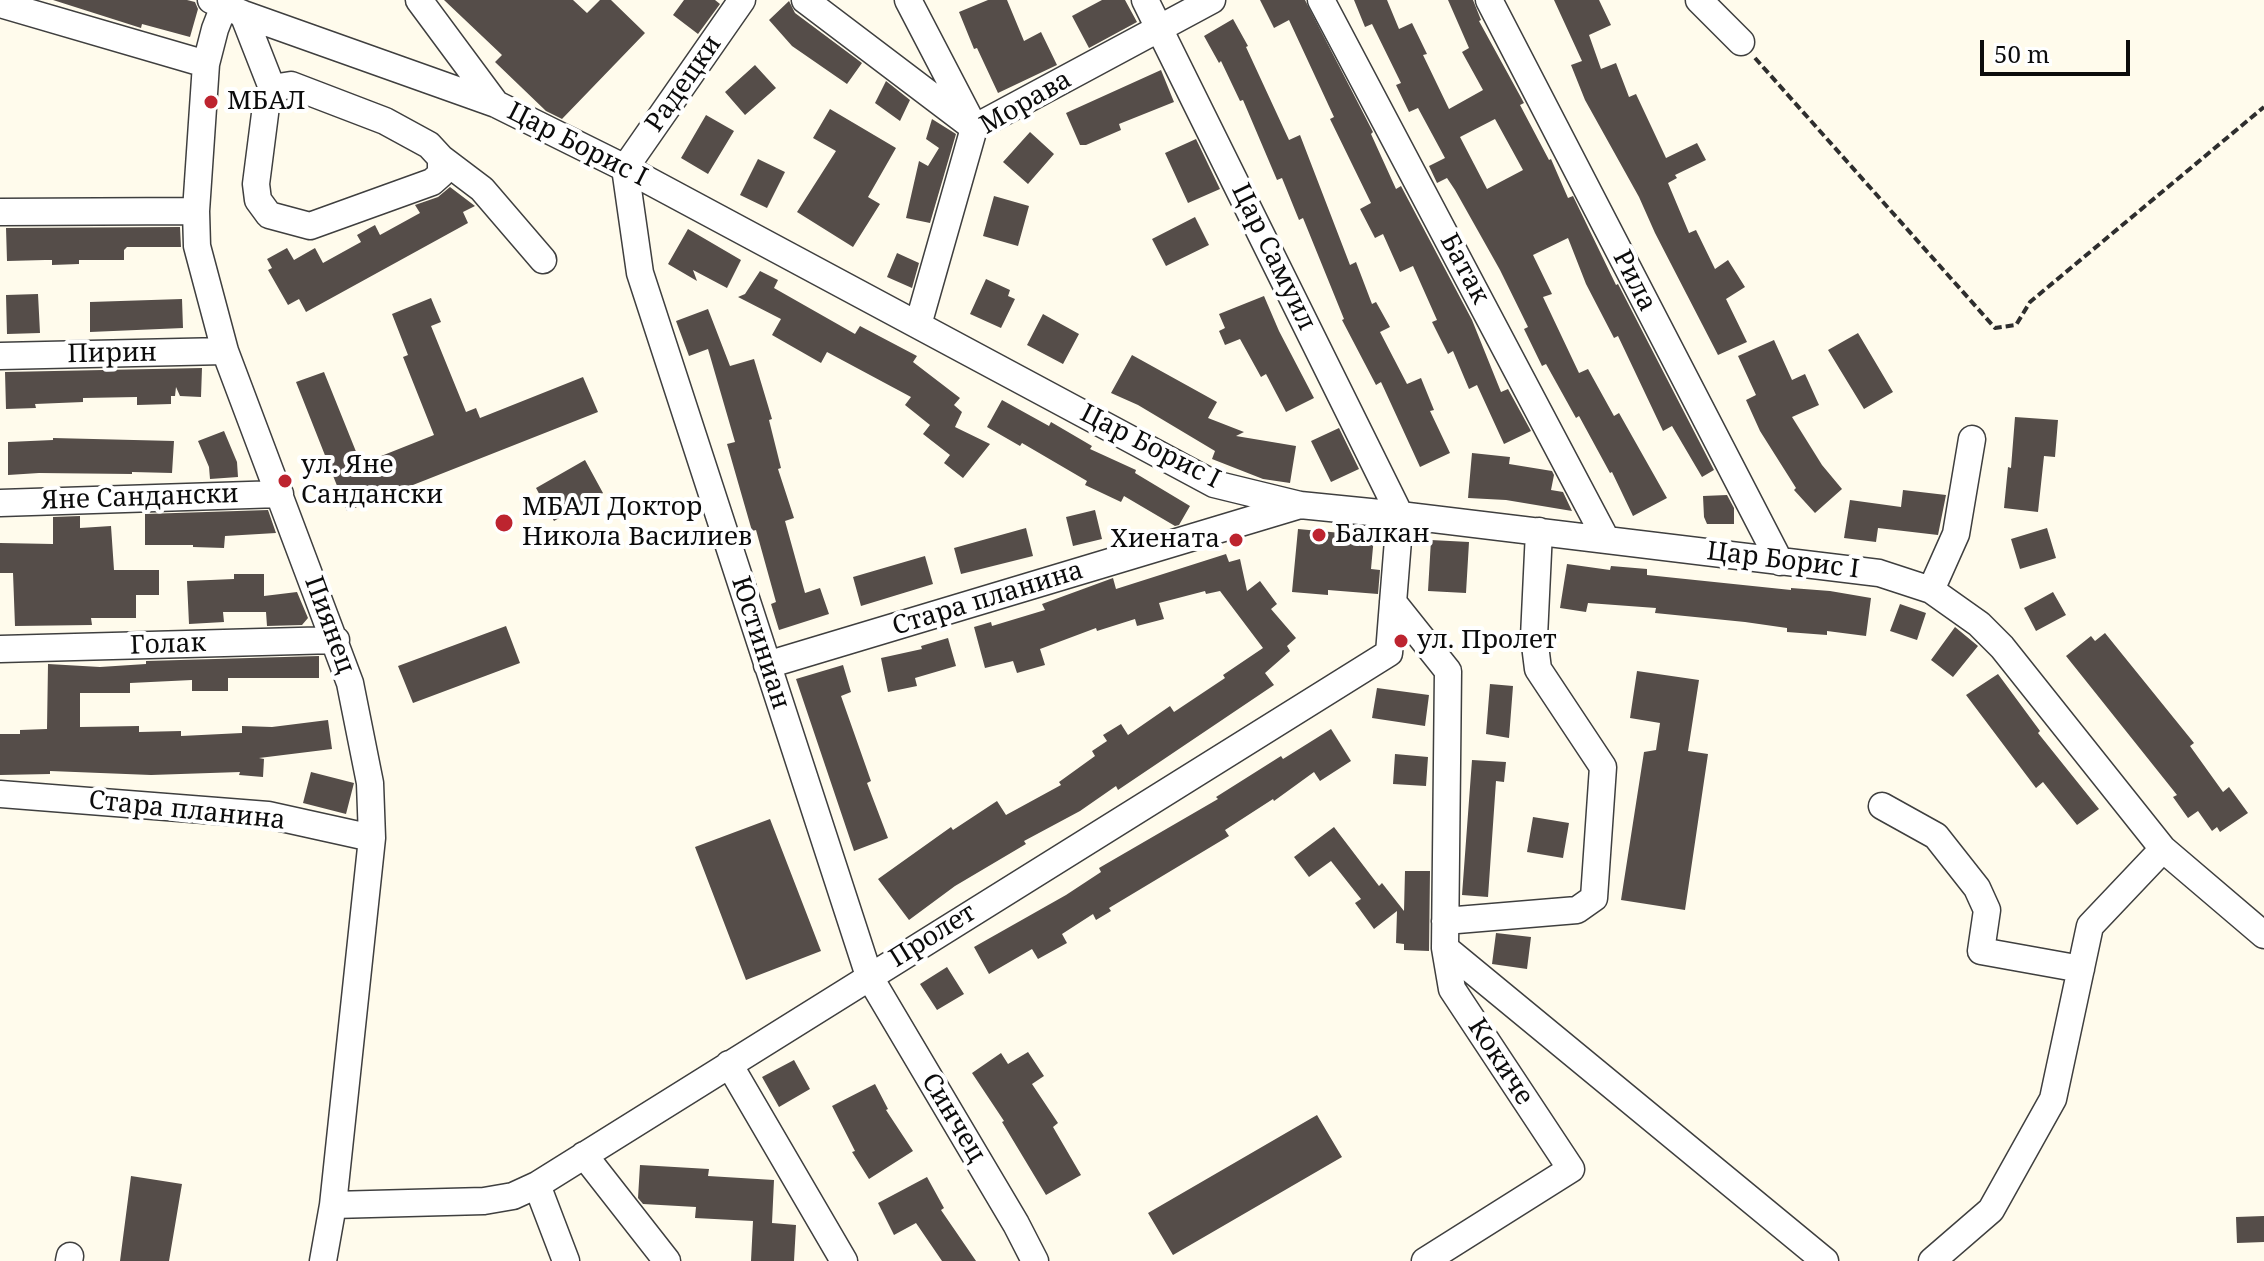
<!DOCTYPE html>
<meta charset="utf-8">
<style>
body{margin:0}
#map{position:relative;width:2264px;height:1261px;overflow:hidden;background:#fffbec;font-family:"Noto Serif",serif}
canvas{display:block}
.scale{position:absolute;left:1980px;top:40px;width:150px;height:36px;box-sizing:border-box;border:4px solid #0c0c0c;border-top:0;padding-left:10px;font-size:24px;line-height:28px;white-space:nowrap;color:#0c0c0c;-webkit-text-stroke:6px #fff;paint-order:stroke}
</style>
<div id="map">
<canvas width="2264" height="1261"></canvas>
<div class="scale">50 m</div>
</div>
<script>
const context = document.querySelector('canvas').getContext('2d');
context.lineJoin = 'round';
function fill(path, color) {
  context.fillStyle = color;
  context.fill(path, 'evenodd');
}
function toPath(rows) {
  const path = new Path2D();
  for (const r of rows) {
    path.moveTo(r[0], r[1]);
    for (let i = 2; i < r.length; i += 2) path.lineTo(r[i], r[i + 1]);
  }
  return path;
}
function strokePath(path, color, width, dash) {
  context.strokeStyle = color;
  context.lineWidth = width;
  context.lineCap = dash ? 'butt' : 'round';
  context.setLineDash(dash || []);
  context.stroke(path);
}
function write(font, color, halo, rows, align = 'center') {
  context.font = font + ' "Noto Serif",serif';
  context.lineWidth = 8;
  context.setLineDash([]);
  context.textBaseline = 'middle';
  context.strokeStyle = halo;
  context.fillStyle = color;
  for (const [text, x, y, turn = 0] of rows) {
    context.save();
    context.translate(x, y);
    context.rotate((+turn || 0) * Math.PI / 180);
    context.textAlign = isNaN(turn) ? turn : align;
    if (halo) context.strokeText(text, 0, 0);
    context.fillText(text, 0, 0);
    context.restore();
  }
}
fill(toPath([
 [53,0,187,0,195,2,198,9,190,37,142,24,141,28],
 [444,0,573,0,587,13,600,0,611,0,645,33,562,119,546,111,495,62,502,55],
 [684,0,715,0,720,4,698,34,673,15],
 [988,0,1007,0,1024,41,1041,32,1057,65,998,93,977,48,974,49,959,12],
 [1102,0,1125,0,1137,22,1089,48,1072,16],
 [1260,0,1305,0,1373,132,1371,134,1396,189,1401,186,1472,320,1501,392,1508,389,1531,431,1504,444,1477,385,1469,389,1453,351,1448,354,1432,322,1437,320,1413,266,1400,272,1383,234,1375,238,1360,209,1371,203,1330,119,1334,117,1289,20,1274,28],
 [1354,0,1387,0,1399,29,1412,23,1427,54,1423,55,1449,109,1483,90,1462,52,1469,48,1448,0,1473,0,1481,20,1479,21,1524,103,1520,105,1549,160,1551,159,1568,198,1573,196,1616,285,1618,284,1714,470,1702,477,1672,426,1663,431,1618,336,1614,338,1586,284,1568,238,1533,255,1552,294,1543,297,1579,373,1588,369,1614,416,1619,413,1667,498,1633,516,1612,472,1610,473,1579,416,1576,418,1546,364,1542,366,1524,329,1528,327,1500,270,1455,190,1447,178,1437,183,1429,166,1445,158,1418,108,1409,112,1396,85,1401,83,1372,24,1365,27],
 [1495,119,1523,170,1487,189,1460,137],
 [1554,0,1599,0,1611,25,1589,35,1601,69,1616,63,1629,97,1636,94,1666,158,1697,143,1706,160,1675,175,1677,178,1668,183,1689,233,1696,230,1715,269,1728,260,1745,287,1726,299,1747,342,1718,355,1655,233,1639,197,1585,100,1571,65,1582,61],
 [789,1,795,13,862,63,847,84,792,46,769,20],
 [1233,19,1248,46,1246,47,1289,140,1300,135,1350,265,1356,262,1372,304,1376,302,1390,327,1380,332,1407,384,1421,378,1434,410,1430,411,1450,453,1420,467,1381,382,1376,385,1342,320,1344,319,1303,218,1299,220,1282,178,1277,180,1243,100,1240,101,1221,61,1219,63,1204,36],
 [755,65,776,88,745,115,725,92],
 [1161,70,1174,102,1119,124,1121,130,1086,145,1080,145,1066,113],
 [886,81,910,100,900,121,875,103],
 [830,109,896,148,868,197,880,204,853,247,797,212,836,151,813,138],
 [706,115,734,131,708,174,681,158],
 [932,119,956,134,930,223,906,218,919,161,928,166,939,148,926,139],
 [1030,132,1054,154,1028,184,1003,162],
 [1196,139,1220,189,1188,203,1165,153],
 [758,159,785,172,767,208,740,195],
 [450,187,475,206,463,212,468,223,306,312,299,299,288,305,268,270,272,268,267,259,287,248,294,260,315,248,323,263,361,242,357,235,375,225,380,235,420,213,415,205,438,197],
 [994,196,1029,206,1018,246,983,236],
 [1195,217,1209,245,1166,266,1152,239],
 [180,227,181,247,127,247,124,250,124,260,79,260,79,264,52,265,52,260,45,260,7,261,6,228],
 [688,229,741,260,727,288,693,270,697,281,668,264],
 [897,253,919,263,912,288,887,277],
 [760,271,778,280,774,288,855,334,860,326,917,356,913,362,960,398,954,405,962,412,955,427,990,444,963,478,944,463,950,455,923,434,930,425,905,405,911,397,827,352,821,363,772,335,781,319,738,297,745,294],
 [986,279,1010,290,1008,296,1015,299,1001,328,970,314],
 [38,294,40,333,7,334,6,295],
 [1264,296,1279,331,1314,398,1286,412,1266,374,1261,377,1240,339,1225,345,1219,331,1225,328,1219,314],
 [431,298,441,322,431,326,466,412,476,408,480,418,583,377,598,412,347,511,296,382,324,372,361,464,434,435,403,357,408,355,392,314],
 [182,299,183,328,90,332,90,302],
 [708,309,730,366,754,359,772,419,769,420,781,468,778,469,794,518,785,521,805,593,820,588,829,614,779,630,771,604,776,602,756,530,752,531,727,444,735,442,708,349,689,356,676,321],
 [1043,314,1079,334,1063,364,1027,345],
 [1858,333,1893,392,1864,409,1828,350],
 [1774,340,1792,380,1805,374,1819,405,1792,417,1822,465,1842,489,1815,513,1794,490,1796,488,1760,431,1746,400,1756,395,1738,356],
 [1132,355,1217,402,1208,418,1244,432,1236,436,1296,446,1290,483,1263,479,1212,459,1215,451,1138,405,1111,393],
 [202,368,201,397,180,396,176,387,175,396,171,396,171,404,137,405,137,397,83,398,83,402,35,404,36,408,6,409,5,372],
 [1002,400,1049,426,1051,422,1092,446,1090,449,1136,470,1135,473,1190,506,1179,525,1175,526,1124,496,1121,502,1085,485,1087,481,1022,443,1020,446,987,427],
 [2015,417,2058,420,2055,457,2044,456,2038,512,2004,508,2008,467,2011,468],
 [1339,428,1359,469,1331,482,1311,441],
 [224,431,237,462,238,477,210,479,209,467,198,441],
 [53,438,174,441,172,473,132,472,132,474,39,473,8,475,8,442,53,440],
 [1472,453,1510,457,1509,464,1552,471,1554,475,1551,490,1563,492,1572,511,1506,500,1468,498],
 [585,460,603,493,554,521,536,488],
 [1903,490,1946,495,1938,535,1878,528,1876,542,1844,538,1850,500,1901,507],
 [1727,495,1734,508,1734,524,1707,524,1704,517,1703,496],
 [268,510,276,533,225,536,224,548,193,547,193,545,145,545,145,514],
 [1095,510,1102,539,1073,546,1066,517],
 [80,516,80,528,111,526,114,570,159,570,159,595,136,595,136,618,91,618,92,625,15,626,13,573,0,573,0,543,53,544,53,517],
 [1026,528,1033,556,961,574,954,548],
 [2047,528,2056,558,2020,569,2011,539],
 [1298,529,1374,536,1371,569,1380,570,1378,594,1328,590,1328,595,1292,592],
 [1431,540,1469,542,1466,593,1428,591],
 [1226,554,1229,562,1240,559,1247,591,1260,581,1277,604,1271,609,1296,638,1287,646,1290,651,1265,673,1274,685,1118,790,1116,786,1080,811,1024,841,1026,844,955,886,909,920,878,879,951,827,953,830,997,801,1006,815,1061,785,1059,782,1095,756,1092,751,1107,741,1103,735,1121,724,1128,735,1170,706,1174,712,1225,678,1223,675,1263,648,1220,591,1206,594,1205,591,1159,603,1164,619,1137,626,1135,619,1097,631,1096,628,1040,649,1045,665,1017,673,1013,661,985,668,974,627,991,622,992,626,1045,610,1042,604,1113,578,1116,589],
 [925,556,933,584,861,606,853,577],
 [1567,564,1610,570,1611,566,1647,569,1647,575,1791,590,1791,588,1830,591,1871,598,1866,636,1827,631,1827,635,1787,632,1787,628,1745,622,1655,613,1656,608,1588,603,1586,612,1560,608],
 [234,574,264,574,264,596,297,592,308,618,302,625,267,626,266,612,223,612,224,622,189,624,187,581,234,579],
 [2053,592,2066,615,2036,631,2024,608],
 [1900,604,1926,613,1917,640,1890,631],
 [506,626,520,663,413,703,398,666],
 [1955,627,1978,646,1953,677,1931,660],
 [2105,633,2194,743,2190,746,2223,792,2229,787,2248,813,2220,832,2217,827,2212,831,2198,811,2188,818,2173,797,2177,795,2066,656,2091,636,2095,641],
 [948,638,956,666,915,678,917,686,888,692,881,658,922,649,921,646],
 [319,656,319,678,228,678,228,691,192,691,192,680,130,683,130,693,80,693,80,727,139,726,139,732,181,731,181,736,242,733,242,726,272,727,328,720,332,749,259,758,264,759,263,777,239,775,240,772,151,775,50,771,50,774,0,775,0,734,20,734,20,730,47,729,48,664,100,667,146,664,146,661],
 [843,665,851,692,841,696,871,781,867,783,888,838,854,851,796,679],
 [1637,671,1699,680,1688,751,1708,754,1685,910,1621,900,1644,752,1656,750,1660,723,1630,718],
 [1998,674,2040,731,2038,733,2099,809,2077,825,2043,782,2036,788,1966,695],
 [1490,684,1513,686,1509,738,1486,734],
 [1377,688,1429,695,1425,726,1372,718],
 [1331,729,1351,761,1320,781,1314,772,1274,801,1273,799,1225,830,1229,836,1109,908,1111,911,1096,920,1093,914,1062,934,1067,943,1038,959,1032,949,989,974,974,947,1066,895,1101,872,1099,868,1218,799,1216,797,1281,756,1283,759],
 [1395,754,1428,757,1426,786,1393,784],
 [1472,760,1506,762,1504,782,1496,781,1488,897,1462,895],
 [311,772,354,783,346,814,303,803],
 [1533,817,1569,823,1563,858,1527,852],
 [770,819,821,951,746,980,695,847],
 [1334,827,1379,886,1382,883,1404,911,1405,871,1430,871,1429,951,1404,950,1404,944,1396,943,1397,911,1374,929,1355,903,1361,899,1331,861,1309,877,1294,857],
 [1496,933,1531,937,1527,969,1492,964],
 [947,967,964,994,937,1010,920,984],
 [1028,1052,1044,1076,1032,1084,1058,1123,1053,1127,1081,1175,1046,1195,1002,1122,1004,1121,972,1073,1001,1053,1008,1064],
 [794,1060,810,1089,779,1107,762,1077],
 [875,1084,888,1109,886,1110,913,1151,869,1179,852,1152,855,1151,832,1106],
 [1317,1115,1342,1157,1173,1255,1148,1213],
 [640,1165,709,1169,708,1176,774,1180,772,1223,796,1225,794,1261,751,1261,753,1221,695,1218,696,1207,643,1204,638,1198],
 [131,1176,182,1184,169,1261,120,1261],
 [927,1177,944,1208,941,1210,976,1261,942,1261,916,1223,894,1235,878,1203],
 [2264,1216,2264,1242,2237,1243,2236,1217]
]), '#554d49');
const minor = toPath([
 [211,0,243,14,496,104,625,168,1214,484,1300,505,1400,515,1879,573,1931,590,1979,624,2002,647,2163,849,2264,935],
 [419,0,496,104],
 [742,0,625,168,640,273,869,976,1016,1224,1035,1261],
 [805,0,974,128],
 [908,0,971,121],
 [1321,0,1606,539],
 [1489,0,1780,562],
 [1699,0,1741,42],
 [0,4,206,64],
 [224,6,215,29,206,64,196,211,197,246,225,351,350,683,370,783,372,838,333,1205,323,1261],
 [243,14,272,88,291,85,385,121,429,145,441,158,441,174,432,182,310,226,269,215,258,200,256,184,266,106,272,88],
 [441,158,482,189,543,260],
 [0,212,196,211],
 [918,325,974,128,1212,0],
 [0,356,225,351],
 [0,503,280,494],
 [1931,590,1956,534,1972,439],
 [1393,602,1448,671,1445,948,1825,1261],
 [0,649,336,640],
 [767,665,1300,505],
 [0,794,268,815,372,838],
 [1882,806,1936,836,1977,888,1987,910,1981,951,2081,969],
 [1445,921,1577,910,1594,898,1603,767,1538,669,1534,637,1539,531],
 [729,1064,844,1261],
 [584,1155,667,1261],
 [537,1185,566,1261],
 [333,1205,484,1201,513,1196,537,1185,1389,653,1400,515,1145,0],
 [69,1261,70,1256],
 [1425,1261,1571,1169,1452,989,1445,948],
 [1932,1261,1991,1210,2053,1099,2090,926,2163,849]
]);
strokePath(minor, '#3f3f3f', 29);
strokePath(toPath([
 [1755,58,1995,328,2016,325,2030,302,2264,107]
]), '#2e2e2e', 4, [8, 4]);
strokePath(minor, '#fff', 26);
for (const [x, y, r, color] of [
 [211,102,8,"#bd242f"],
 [285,481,8,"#bd242f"],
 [504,523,10,"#bd242f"],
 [1319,535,8,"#bd242f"],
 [1236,540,8,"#bd242f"],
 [1401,641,8,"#bd242f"]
]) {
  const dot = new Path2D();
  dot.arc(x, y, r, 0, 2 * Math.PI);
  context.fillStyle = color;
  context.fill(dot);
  strokePath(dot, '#fff', 3);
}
write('26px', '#0c0c0c', '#fff', [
 ["Радецки",684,84,-55],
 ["Морава",1026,103,-30],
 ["Цар Борис I",577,145,27],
 ["Цар Самуил",1273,257,64],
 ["Батак",1464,269,62],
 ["Рила",1634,281,63],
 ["Пирин",112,354,-1],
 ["Цар Борис I",1150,447,27],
 ["Яне Сандански",140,498,-2],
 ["Цар Борис I",1783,561,7],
 ["Стара планина",988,599,-17],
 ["Пиянец",329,625,70],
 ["Юстиниан",760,643,72],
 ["Голак",168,645,-2],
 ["Стара планина",187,811,6],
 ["Пролет",933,936,-32],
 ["Кокиче",1500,1062,57],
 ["Синчец",953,1118,59]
]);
write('26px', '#0c0c0c', '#fff', [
 ["МБАЛ",227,102],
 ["ул. Яне",301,466],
 ["Сандански",301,496],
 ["МБАЛ Доктор",522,508],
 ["Никола Василиев",522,538],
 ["Балкан",1335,535],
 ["Хиената",1220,540,"right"],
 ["ул. Пролет",1417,641]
], 'left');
</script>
